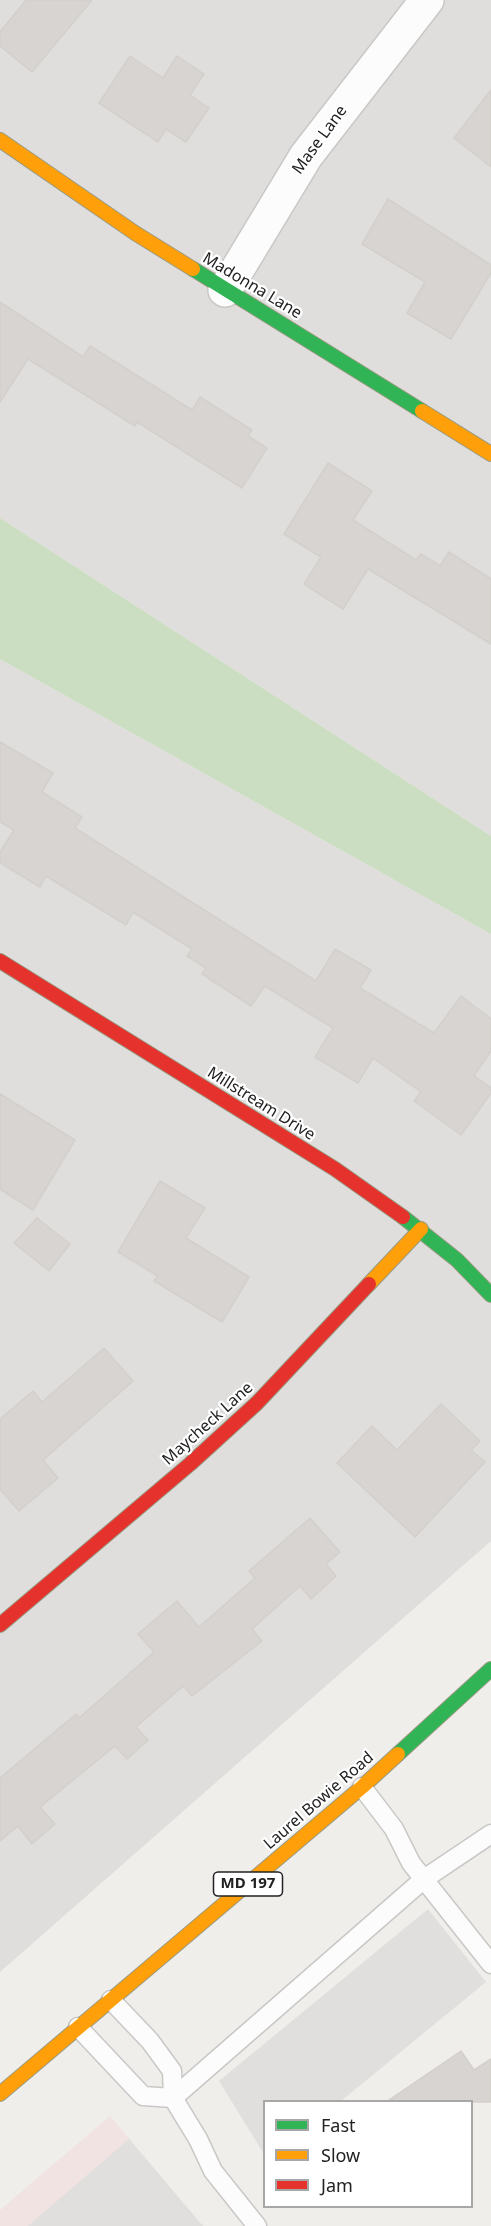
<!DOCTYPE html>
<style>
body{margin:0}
#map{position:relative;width:491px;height:2226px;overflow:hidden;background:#f0eeeb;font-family:"Noto Sans",sans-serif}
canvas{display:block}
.legend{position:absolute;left:263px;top:2100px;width:210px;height:108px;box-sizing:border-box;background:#fff;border:2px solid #a7a7a7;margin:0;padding:8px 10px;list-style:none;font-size:18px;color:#222}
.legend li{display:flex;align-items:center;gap:12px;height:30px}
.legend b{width:30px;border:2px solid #a7a7a7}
</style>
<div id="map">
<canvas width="491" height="2226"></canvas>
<ul class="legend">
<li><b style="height:8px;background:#30b455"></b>Fast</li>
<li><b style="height:8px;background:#ff9f0a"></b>Slow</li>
<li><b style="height:8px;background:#e5322d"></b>Jam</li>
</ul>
</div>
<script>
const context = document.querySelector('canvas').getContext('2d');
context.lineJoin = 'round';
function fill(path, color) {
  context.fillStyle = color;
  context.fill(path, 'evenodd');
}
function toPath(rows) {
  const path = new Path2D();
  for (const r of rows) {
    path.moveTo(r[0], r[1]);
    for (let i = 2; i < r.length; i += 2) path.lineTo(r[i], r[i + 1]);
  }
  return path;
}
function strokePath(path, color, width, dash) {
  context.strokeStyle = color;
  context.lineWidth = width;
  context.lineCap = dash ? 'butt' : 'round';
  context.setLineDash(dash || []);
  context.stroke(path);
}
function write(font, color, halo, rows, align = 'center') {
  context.font = font + ' "Noto Sans",sans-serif';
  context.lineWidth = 4.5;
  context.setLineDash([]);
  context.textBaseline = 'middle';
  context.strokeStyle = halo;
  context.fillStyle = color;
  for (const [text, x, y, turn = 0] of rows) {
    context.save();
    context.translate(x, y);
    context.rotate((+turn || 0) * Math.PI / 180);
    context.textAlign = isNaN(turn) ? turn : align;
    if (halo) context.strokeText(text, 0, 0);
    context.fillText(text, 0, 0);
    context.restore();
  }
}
fill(toPath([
 [0,0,491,0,491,836,0,518],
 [0,659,491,934,491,1541,0,1972]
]), '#dfdedc');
fill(toPath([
 [110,2116,203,2226,0,2226,0,2210]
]), '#f1e3e1');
fill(toPath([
 [0,518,491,836,491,934,0,659]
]), '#cbdec1');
fill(toPath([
 [428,1909,486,1982,341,2101,264,2102,264,2154,219,2081],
 [129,2139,203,2226,28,2226]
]), '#e0dfde');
const building = toPath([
 [26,0,92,0,32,72,0,46,0,32,26,0],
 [130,56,163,78,177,56,204,74,190,95,209,108,186,142,166,129,158,142,99,103,130,56],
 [491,90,491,167,454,138,491,90],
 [388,199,491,265,491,273,451,339,407,313,425,282,362,244,388,199],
 [0,302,83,357,90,346,192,410,200,397,252,430,248,436,267,448,242,488,137,422,135,426,28,359,0,402,0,302],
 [328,463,372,491,353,520,416,560,421,554,440,566,449,552,491,579,491,644,368,569,343,609,304,584,321,557,284,534,328,463],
 [0,742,53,773,42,792,82,817,75,828,316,981,335,949,371,970,360,988,434,1033,461,996,491,1019,491,1051,474,1076,491,1088,491,1093,461,1135,414,1101,421,1092,373,1058,358,1083,315,1057,333,1028,265,986,251,1006,202,974,206,968,187,956,192,949,133,912,126,925,46,876,40,887,0,863,0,852,14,830,0,822,0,742],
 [0,1094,75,1140,33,1210,0,1189,0,1094],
 [160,1181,205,1208,186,1238,249,1277,222,1322,154,1281,158,1276,118,1252,160,1181],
 [37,1218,70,1244,49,1271,14,1243,37,1218],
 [104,1348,133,1381,43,1460,58,1478,19,1511,0,1489,0,1419,33,1391,42,1402,104,1348],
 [441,1404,480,1441,471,1450,485,1462,415,1537,337,1463,372,1426,397,1450,441,1404],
 [310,1518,340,1552,326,1564,336,1576,311,1599,300,1586,252,1629,262,1641,192,1696,183,1686,136,1727,148,1740,127,1759,115,1746,40,1807,55,1824,32,1844,18,1826,0,1841,0,1778,76,1714,79,1718,154,1652,138,1634,177,1601,199,1627,255,1578,249,1571,310,1518],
 [461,2051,474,2070,491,2059,491,2102,386,2102,461,2051]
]);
fill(building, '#d7d4d2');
strokePath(building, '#d3d0cc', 1.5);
const lane = toPath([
 [362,1787,394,1829,411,1863,491,1964],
 [111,2000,150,2041,172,2071,173,2098,198,2139,213,2171,257,2226],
 [78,2027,143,2096,173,2098,424,1879,491,1834]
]);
const street = toPath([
 [225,290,306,156,427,0]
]);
const fast = toPath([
 [193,269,422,411],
 [403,1217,457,1260,491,1295],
 [398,1754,491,1669]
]);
const slow = toPath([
 [0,140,135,233,193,269],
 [422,411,491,454],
 [369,1284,421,1229],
 [0,2094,362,1787,398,1754]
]);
const jam = toPath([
 [0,961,335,1169,403,1217],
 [0,1625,190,1464,257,1403,369,1284]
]);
strokePath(lane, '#c9c8c7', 21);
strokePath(street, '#c9c8c7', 36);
strokePath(fast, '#999a82', 16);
strokePath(slow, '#999a82', 16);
strokePath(jam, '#999a82', 16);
strokePath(lane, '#fdfcfc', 18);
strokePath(street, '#fdfcfc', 33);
strokePath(fast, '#30b455', 14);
strokePath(slow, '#ff9f0a', 14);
strokePath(jam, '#e5322d', 14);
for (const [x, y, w] of [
 [248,1884,69]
]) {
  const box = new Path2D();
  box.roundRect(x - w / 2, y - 12, w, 24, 4.5);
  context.fillStyle = '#fff';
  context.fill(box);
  strokePath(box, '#222', 1.5);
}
write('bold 15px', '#222', null, [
 ["MD 197",248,1884]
]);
write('16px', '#222', '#fff', [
 ["Mase Lane",320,140,-54],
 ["Madonna Lane",252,286,31],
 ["Millstream Drive",261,1104,32],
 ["Maycheck Lane",208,1424,-42],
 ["Laurel Bowie Road",319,1801,-41]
]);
</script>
